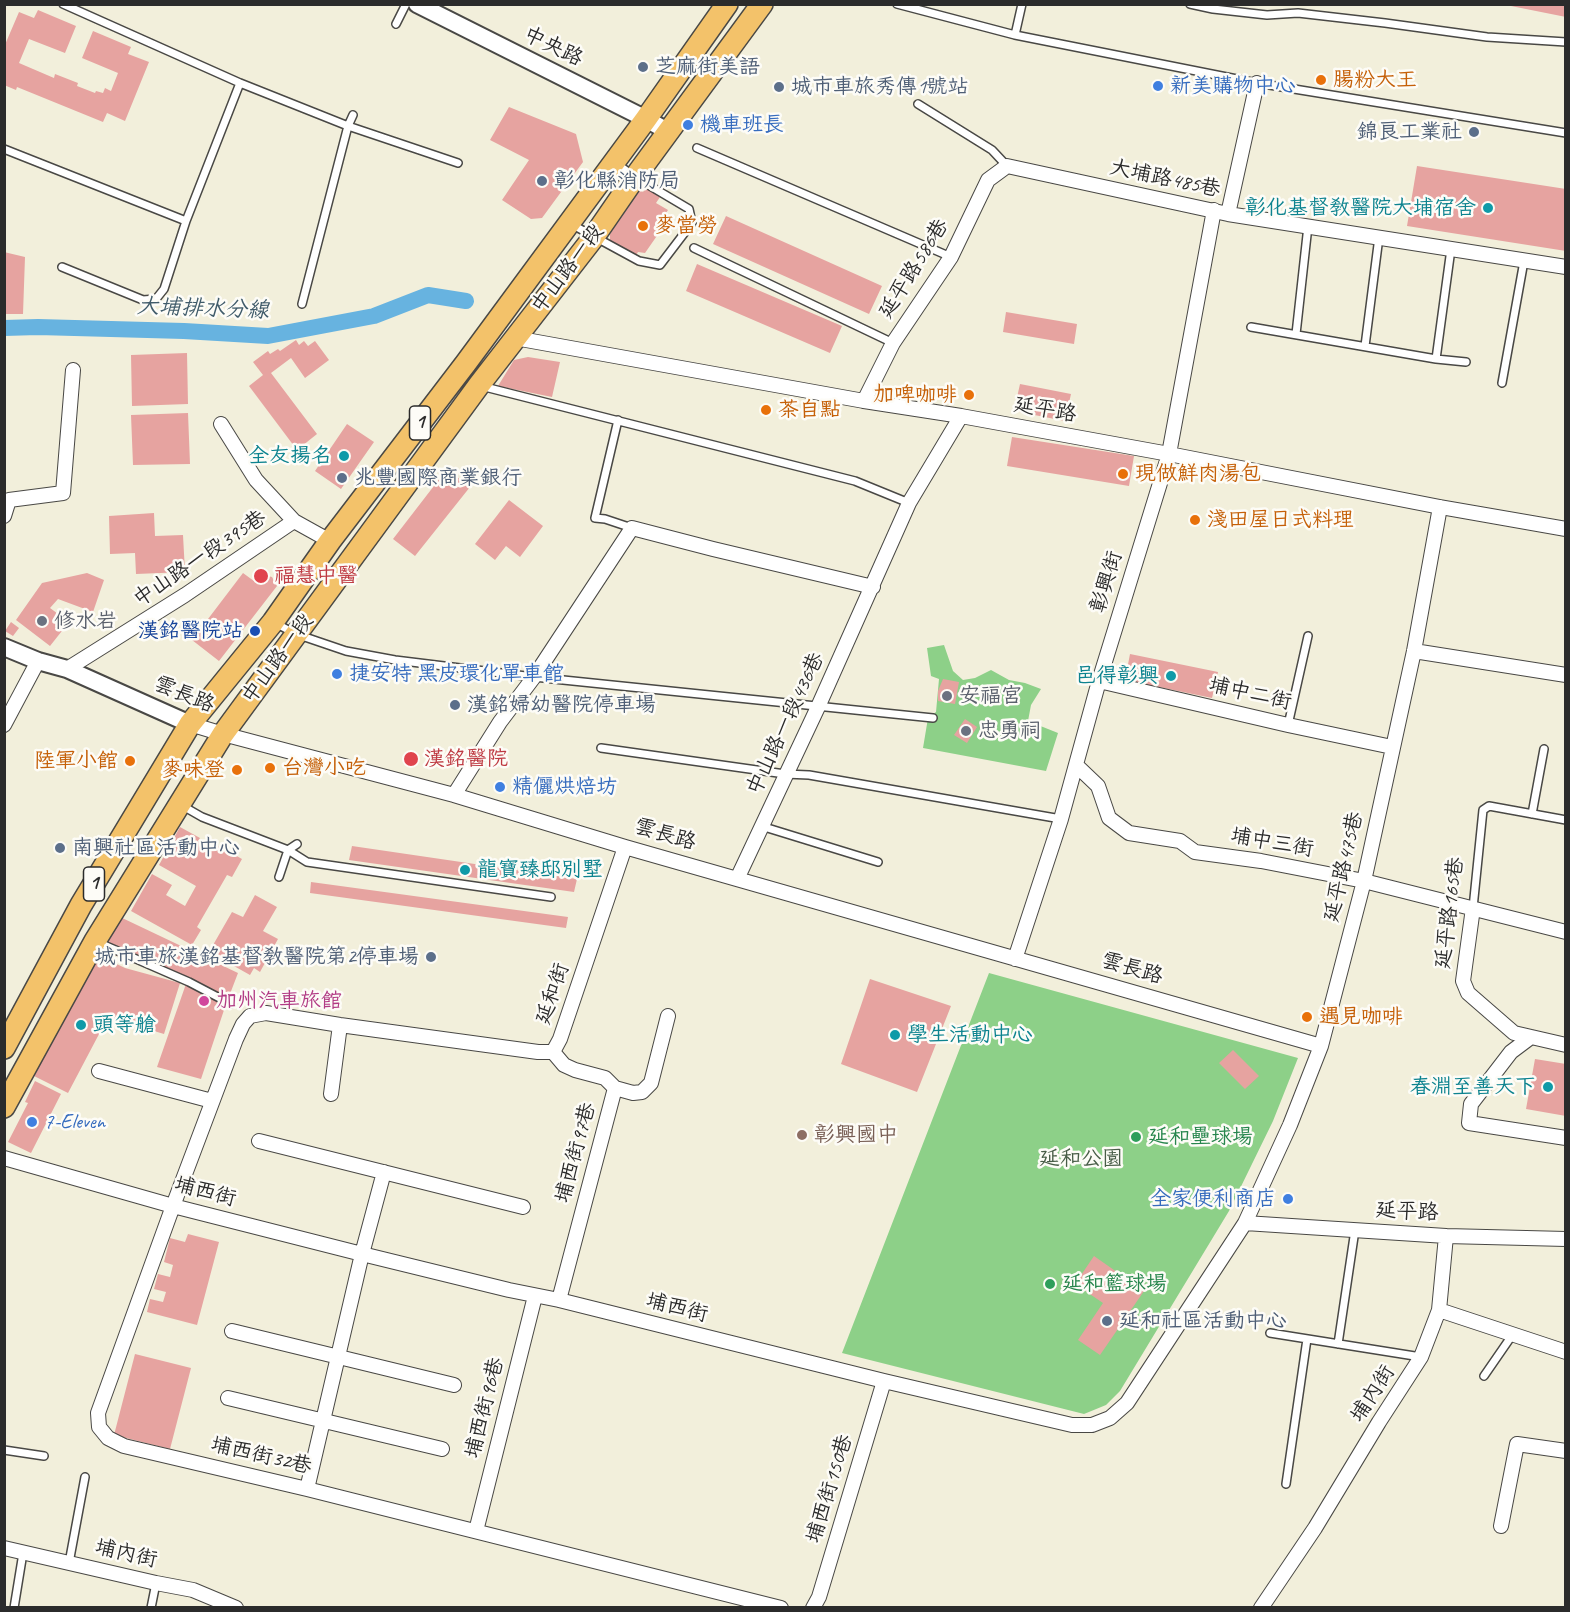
<!DOCTYPE html>
<meta charset="utf-8">
<style>
body{margin:0}
#map{position:relative;width:1570px;height:1612px;overflow:hidden;background:#f2efdb;font-family:Caveat,sans-serif}
canvas{display:block}
.frame{position:absolute;inset:0;border:6px solid #2b2b2b;pointer-events:none}
</style>
<div id="map">
<canvas width="1570" height="1612"></canvas>
<div class="frame"></div>
</div>
<script>
const context = document.querySelector('canvas').getContext('2d');
context.lineJoin = 'round';
function fill(path, color) {
  context.fillStyle = color;
  context.fill(path, 'evenodd');
}
function toPath(rows) {
  const path = new Path2D();
  for (const r of rows) {
    path.moveTo(r[0], r[1]);
    for (let i = 2; i < r.length; i += 2) path.lineTo(r[i], r[i + 1]);
  }
  return path;
}
function strokePath(path, color, width, dash) {
  context.strokeStyle = color;
  context.lineWidth = width;
  context.lineCap = dash ? 'butt' : 'round';
  context.setLineDash(dash || []);
  context.stroke(path);
}
function write(font, color, halo, rows, align = 'center') {
  context.font = font + ' Caveat,"LXGW WenKai TC",sans-serif';
  context.lineWidth = 5;
  context.setLineDash([]);
  context.textBaseline = 'middle';
  context.strokeStyle = halo;
  context.fillStyle = color;
  for (const [text, x, y, turn = 0] of rows) {
    context.save();
    context.translate(x, y);
    context.rotate((+turn || 0) * Math.PI / 180);
    context.textAlign = isNaN(turn) ? turn : align;
    if (halo) context.strokeText(text, 0, 0);
    context.fillText(text, 0, 0);
    context.restore();
  }
}
fill(toPath([
 [944,645,953,671,963,680,975,678,991,670,1009,680,1025,683,1041,689,1031,705,1028,721,1058,733,1046,771,923,748,928,718,936,712,939,679,931,676,927,648],
 [989,973,1298,1058,1273,1121,1229,1211,1120,1391,1106,1405,1084,1414,842,1353]
]), '#8dd088');
strokePath(toPath([
 [4,328,38,327,184,331,268,336,374,316,428,295,466,301]
]), '#67b3e0', 16);
fill(toPath([
 [1511,4,1566,4,1566,17,1511,6],
 [38,10,76,26,65,53,29,39,19,63,54,78,55,74,78,83,77,86,95,93,96,91,103,93,105,88,111,91,118,73,82,58,93,31,131,47,128,54,149,62,125,121,107,113,103,122,17,87,16,90,4,85,4,47,19,12,34,18],
 [509,107,576,134,583,162,542,218,531,219,502,200,529,160,490,140],
 [1417,166,1566,189,1566,251,1407,226],
 [646,188,660,197,656,203,668,210,666,213,669,215,667,218,673,222,665,233,661,230,645,253,638,252,635,257,610,240,610,234,640,190,643,192],
 [726,216,882,286,869,314,713,244],
 [4,252,25,257,23,314,4,314],
 [697,264,842,326,830,353,686,291],
 [1006,312,1077,324,1074,344,1003,332],
 [296,340,299,345,304,341,308,346,315,341,329,360,305,378,291,358,271,373,317,434,297,450,249,386,263,375,253,362,268,351,270,354,278,349,280,351],
 [187,353,188,404,132,406,131,355],
 [528,357,560,362,552,397,498,386,514,360],
 [1020,384,1071,394,1065,421,1014,411],
 [188,413,190,464,133,465,131,415],
 [347,424,374,442,341,489,315,471],
 [1012,437,1134,456,1129,486,1007,466],
 [447,469,470,487,415,556,393,539],
 [509,500,543,526,520,557,506,546,495,560,475,544],
 [154,513,155,536,183,535,185,572,136,574,135,553,110,554,109,516],
 [87,573,104,580,93,612,58,599,50,608,69,622,50,646,16,620,42,583],
 [243,573,258,584,263,577,268,576,272,577,277,586,219,661,192,640],
 [11,622,19,628,13,636,5,631],
 [1130,654,1218,672,1212,698,1125,680],
 [943,679,959,682,955,704,938,701,938,691],
 [965,719,977,727,967,743,954,735],
 [180,827,200,838,198,841,216,851,219,846,242,859,232,877,227,875,197,927,201,930,192,945,131,911,152,874,172,885,166,895,185,906,196,886,159,865],
 [352,846,577,879,574,892,349,860],
 [311,882,568,917,566,928,310,893],
 [255,895,277,907,263,931,278,939,260,972,254,968,250,975,209,952,232,912,243,917],
 [118,916,238,973,225,1007,201,1079,157,1067,187,981,97,949],
 [94,953,125,968,180,983,164,1034,108,1017,68,1093,32,1075],
 [870,979,951,1006,917,1092,841,1064],
 [1233,1050,1259,1076,1245,1089,1219,1063],
 [1535,1059,1566,1064,1566,1116,1526,1109],
 [35,1081,61,1094,31,1153,8,1142,28,1103,25,1102],
 [188,1234,219,1242,197,1325,147,1312,150,1299,163,1302,166,1292,154,1289,158,1274,170,1277,173,1265,164,1262,170,1238,185,1242],
 [1094,1256,1144,1291,1100,1355,1078,1340,1103,1303,1075,1284],
 [135,1354,191,1368,170,1449,114,1435]
]), '#e6a3a0');
const service = toPath([
 [63,4,240,83,348,126,458,163],
 [897,4,1015,35,1257,83,1566,133],
 [1190,4,1213,9,1267,15,1298,13,1385,23,1487,37,1566,42],
 [396,24,406,4],
 [1015,35,1022,4],
 [918,104,992,150,1007,166],
 [697,148,951,257],
 [4,149,186,221],
 [571,224,639,261,660,265,692,223,689,209,635,177,616,163],
 [694,248,893,343],
 [62,267,143,300,156,299,164,289,186,221,240,83],
 [302,304,348,126,353,115],
 [1251,327,1436,359,1466,362],
 [1296,334,1308,226],
 [1365,346,1379,237],
 [1436,359,1451,249],
 [1502,383,1524,261],
 [481,386,855,481,909,503],
 [618,420,595,518,605,519,632,528],
 [275,623,296,634,346,651,395,660,534,677,933,718],
 [1288,725,1308,636],
 [601,748,785,774,809,775,1061,819],
 [181,805,202,817,288,850,279,877],
 [1532,814,1544,749],
 [761,826,878,862],
 [297,844,288,850,307,862,551,897],
 [1473,908,1483,810,1489,806,1566,820],
 [97,942,189,982,231,1004],
 [1270,1333,1421,1357],
 [1338,1344,1355,1230],
 [1484,1376,1513,1334],
 [4,1450,44,1456],
 [1286,1484,1307,1339],
 [69,1563,85,1477],
 [14,1608,23,1553],
 [151,1608,156,1583]
]);
const minor = toPath([
 [1228,214,1257,83],
 [515,338,864,401,961,416,1169,454,1440,507,1566,529],
 [864,401,893,343,951,257,988,180,1007,166,1228,214,1566,267],
 [221,424,256,480,294,521,330,541],
 [9,500,63,493,73,370],
 [4,516,9,500],
 [1414,651,1566,675],
 [67,669,185,595,294,521],
 [1099,681,1288,725,1392,747],
 [190,724,223,734,454,795,625,847,1321,1046],
 [4,725,38,661],
 [1076,765,1098,786,1109,818,1129,833,1180,841,1195,852,1261,861,1364,881,1566,932],
 [454,795,500,722,534,677,632,528,713,549,873,587],
 [625,847,560,1039,553,1052,538,1052,340,1025,266,1013,250,1016,243,1024,236,1039,173,1206,98,1413,99,1427,108,1438,124,1446,307,1489,781,1608],
 [737,879,818,707,909,503,961,416],
 [1473,908,1463,981,1468,993,1514,1033,1566,1045],
 [1015,959,1061,819,1099,681,1169,454,1214,210],
 [1531,1037,1511,1052,1471,1104,1469,1123,1566,1138],
 [553,1052,564,1065,575,1070,605,1078,615,1088,633,1093,642,1092,651,1083,668,1016],
 [99,1071,212,1101],
 [331,1094,340,1025],
 [259,1141,523,1207],
 [4,1158,173,1206,362,1254,509,1290,559,1300,884,1381,1072,1425,1092,1425,1110,1418,1127,1403,1245,1223,1290,1125,1321,1046,1364,881,1414,651,1440,507],
 [1245,1223,1446,1236,1566,1239],
 [559,1300,615,1088],
 [1439,1310,1566,1352],
 [232,1331,454,1385],
 [228,1398,442,1449],
 [307,1489,362,1254,384,1172],
 [1501,1526,1517,1444,1566,1451],
 [476,1531,535,1296],
 [4,1548,156,1583,193,1590,236,1608],
 [813,1608,819,1597,884,1381],
 [1261,1608,1315,1528,1379,1422,1421,1357,1439,1310,1446,1236]
]);
const tertiary = toPath([
 [417,4,646,119,669,132],
 [4,647,38,661,67,669,190,724]
]);
const primary = toPath([
 [4,1048,81,905,190,724,273,622,330,541,466,363,646,119,727,4],
 [4,1107,95,941,223,734,479,385,593,238,635,177,762,4]
]);
strokePath(service, '#494845', 10);
strokePath(minor, '#494845', 16);
strokePath(tertiary, '#494845', 20);
strokePath(primary, '#494845', 24);
strokePath(service, '#fff', 7);
strokePath(minor, '#fff', 14);
strokePath(tertiary, '#fff', 16);
strokePath(primary, '#f3c26a', 21);
for (const [x, y, r, color] of [
 [643,67,6,"#5c6f8a"],
 [1321,80,6,"#e8710a"],
 [1158,86,6,"#3f7fe0"],
 [779,87,6,"#5c6f8a"],
 [688,125,6,"#3f7fe0"],
 [1474,132,6,"#5c6f8a"],
 [542,181,6,"#5c6f8a"],
 [1488,208,6,"#0f9aa8"],
 [643,226,6,"#e8710a"],
 [969,395,6,"#e8710a"],
 [766,410,6,"#e8710a"],
 [344,456,6,"#0f9aa8"],
 [1123,474,6,"#e8710a"],
 [342,478,6,"#5c6f8a"],
 [1195,520,6,"#e8710a"],
 [261,576,8,"#e0444e"],
 [42,621,6,"#6b7280"],
 [255,631,6,"#1a4fb4"],
 [337,674,6,"#3f7fe0"],
 [1171,676,6,"#0f9aa8"],
 [947,696,6,"#6b7280"],
 [455,705,6,"#5c6f8a"],
 [966,731,6,"#6b7280"],
 [411,759,8,"#e0444e"],
 [130,761,6,"#e8710a"],
 [270,768,6,"#e8710a"],
 [237,770,6,"#e8710a"],
 [500,787,6,"#3f7fe0"],
 [60,848,6,"#5c6f8a"],
 [465,870,6,"#0f9aa8"],
 [431,957,6,"#5c6f8a"],
 [204,1001,6,"#d1479c"],
 [1307,1017,6,"#e8710a"],
 [81,1025,6,"#0f9aa8"],
 [895,1035,6,"#0f9aa8"],
 [1548,1087,6,"#0f9aa8"],
 [32,1122,6,"#3f7fe0"],
 [802,1135,6,"#8d6e63"],
 [1136,1137,6,"#2e9e5b"],
 [1288,1199,6,"#3f7fe0"],
 [1050,1284,6,"#2e9e5b"],
 [1107,1321,6,"#5c6f8a"]
]) {
  const dot = new Path2D();
  dot.arc(x, y, r, 0, 2 * Math.PI);
  context.fillStyle = color;
  context.fill(dot);
  strokePath(dot, '#fdfcf7', 2);
}
for (const [x, y, w] of [
 [420,423,21],
 [94,884,21]
]) {
  const box = new Path2D();
  box.roundRect(x - w / 2, y - 17, w, 34, 4.5);
  context.fillStyle = '#fdfcf7';
  context.fill(box);
  strokePath(box, '#2b2b2b', 1.5);
}
write('bold 20px', '#2b2b2b', null, [
 ["1",420,423],
 ["1",94,884]
]);
write('21px', '#2b2b2b', '#fdfcf7', [
 ["中央路",553,47,26],
 ["大埔路485巷",1165,179,12],
 ["中山路一段",568,269,-53],
 ["延平路586巷",914,269,-58],
 ["延平路",1045,410,10],
 ["中山路一段395巷",200,559,-34],
 ["彰興街",1107,582,-73],
 ["中山路一段",278,659,-54],
 ["埔中二街",1250,694,13],
 ["雲長路",184,695,22],
 ["中山路一段436巷",786,724,-65],
 ["雲長路",665,835,16],
 ["埔中三街",1272,843,10],
 ["延平路475巷",1344,867,-77],
 ["延平路165巷",1450,913,-83],
 ["雲長路",1132,969,16],
 ["延和街",553,994,-71],
 ["埔西街97巷",576,1153,-75],
 ["埔西街",205,1192,15],
 ["延平路",1407,1212,3],
 ["埔西街",677,1308,14],
 ["埔內街",1373,1394,-57],
 ["埔西街96巷",485,1408,-76],
 ["埔西街32巷",261,1456,13],
 ["埔西街150巷",830,1489,-73],
 ["埔內街",126,1554,13]
]);
write('21px', '#4e5e75', '#fdfcf7', [
 ["芝麻街美語",655,67],
 ["城市車旅秀傳1號站",791,87],
 ["錦良工業社",1462,132,"right"],
 ["彰化縣消防局",554,181],
 ["兆豐國際商業銀行",354,478],
 ["漢銘婦幼醫院停車場",467,705],
 ["南興社區活動中心",72,848],
 ["城市車旅漢銘基督教醫院第2停車場",419,957,"right"],
 ["延和社區活動中心",1119,1321]
], 'left');
write('21px', '#c56008', '#fdfcf7', [
 ["腸粉大王",1333,80],
 ["麥當勞",655,226],
 ["加啤咖啡",957,395,"right"],
 ["茶自點",778,410],
 ["現做鮮肉湯包",1135,474],
 ["淺田屋日式料理",1207,520],
 ["陸軍小館",118,761,"right"],
 ["台灣小吃",282,768],
 ["麥味登",225,770,"right"],
 ["遇見咖啡",1319,1017]
], 'left');
write('21px', '#366cbe', '#fdfcf7', [
 ["新美購物中心",1170,86],
 ["機車班長",700,125],
 ["捷安特 黑皮環化單車館",349,674],
 ["精儷烘焙坊",512,787],
 ["7-Eleven",44,1122],
 ["全家便利商店",1276,1199,"right"]
], 'left');
write('21px', '#0d838f', '#fdfcf7', [
 ["彰化基督教醫院大埔宿舍",1476,208],
 ["全友揚名",332,456],
 ["邑得彰興",1159,676],
 ["龍寶臻邸別墅",477,870,"left"],
 ["頭等艙",93,1025,"left"],
 ["學生活動中心",907,1035,"left"],
 ["春淵至善天下",1536,1087]
], 'right');
write('21px', '#be3a42', '#fdfcf7', [
 ["福慧中醫",274,576],
 ["漢銘醫院",424,759]
], 'left');
write('21px', '#5b616d', '#fdfcf7', [
 ["修水岩",54,621],
 ["安福宮",959,696],
 ["忠勇祠",978,731]
], 'left');
write('21px', '#164399', '#fdfcf7', [
 ["漢銘醫院站",243,631]
], 'right');
write('21px', '#b23c85', '#fdfcf7', [
 ["加州汽車旅館",216,1001]
], 'left');
write('21px', '#785e54', '#fdfcf7', [
 ["彰興國中",814,1135]
], 'left');
write('21px', '#27864d', '#fdfcf7', [
 ["延和壘球場",1148,1137],
 ["延和籃球場",1062,1284]
], 'left');
write('21px', '#485d47', '#fdfcf7', [
 ["延和公園",1081,1159]
]);
write('italic 22px', '#405b6a', '#fdfcf7', [
 ["大埔排水分線",203,309,2]
]);
</script>
